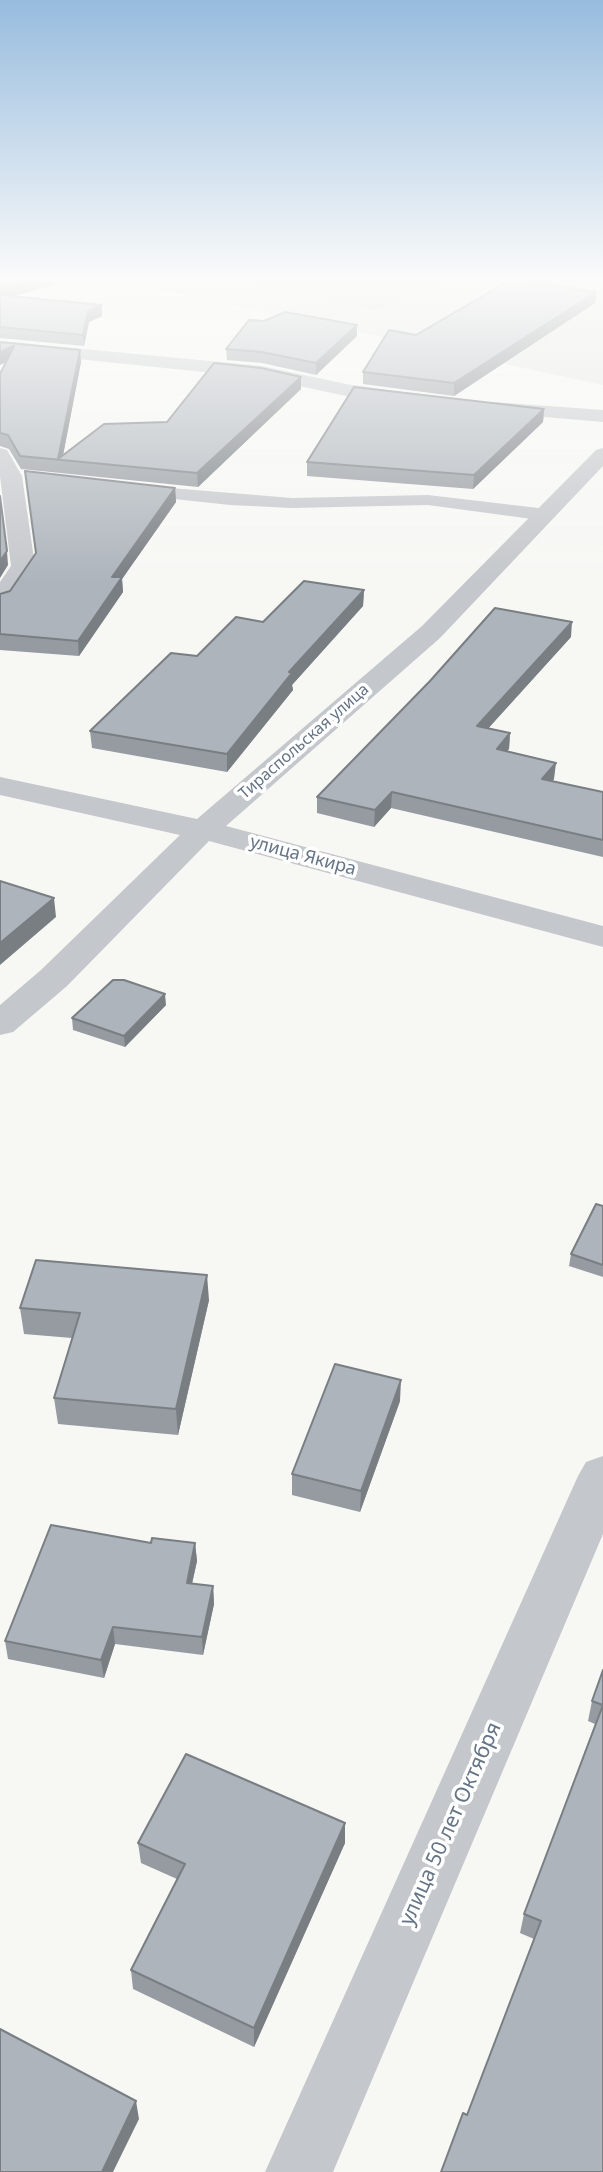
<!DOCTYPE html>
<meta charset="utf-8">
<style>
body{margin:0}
canvas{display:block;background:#f7f7f4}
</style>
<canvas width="603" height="2172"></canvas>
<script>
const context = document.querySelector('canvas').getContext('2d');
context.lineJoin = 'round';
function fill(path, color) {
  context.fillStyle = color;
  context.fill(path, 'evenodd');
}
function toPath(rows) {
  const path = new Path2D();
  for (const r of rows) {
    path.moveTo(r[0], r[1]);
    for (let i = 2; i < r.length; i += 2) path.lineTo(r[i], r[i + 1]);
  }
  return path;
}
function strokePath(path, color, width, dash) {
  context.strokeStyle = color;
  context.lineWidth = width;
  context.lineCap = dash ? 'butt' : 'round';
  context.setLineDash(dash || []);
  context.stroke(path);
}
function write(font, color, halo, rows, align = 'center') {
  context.font = font + ' "Noto Sans",sans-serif';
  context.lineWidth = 7;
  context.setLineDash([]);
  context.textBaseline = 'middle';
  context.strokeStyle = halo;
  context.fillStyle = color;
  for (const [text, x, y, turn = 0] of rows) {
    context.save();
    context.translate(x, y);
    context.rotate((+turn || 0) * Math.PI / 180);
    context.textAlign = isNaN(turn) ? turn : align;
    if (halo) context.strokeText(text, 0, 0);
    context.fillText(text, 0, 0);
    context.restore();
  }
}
fill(toPath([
 [106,278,603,278,603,385]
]), '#e5e6e5');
fill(toPath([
 [215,278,457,278,376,310]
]), '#d7dfd5');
fill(toPath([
 [134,485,292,498,428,495,547,509,556,515,547,521,428,505,292,508,230,505,128,494,125,490,134,485]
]), '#c4c7cb');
fill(toPath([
 [0,341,262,366,346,384,402,392,412,398,402,404,346,396,262,378,0,351,0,341],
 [493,402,603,410,603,422,486,412,483,408,486,404,493,402],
 [0,448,7,450,22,476,35,566,9,605,0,608,0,582,11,566,0,476,0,448],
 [603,448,603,466,440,638,226,826,603,926,603,947,209,841,67,986,13,1032,0,1035,0,1005,41,970,180,835,0,795,0,777,197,819,422,626,596,450,603,448],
 [603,1456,603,1534,333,2172,265,2172,578,1476,586,1462,603,1456]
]), '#c4c7cb');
fill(toPath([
 [0,278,52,278,52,285,14,296,102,316,89,322,84,346,0,338],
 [596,292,595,303,454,396,363,384,363,372,416,335],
 [264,321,357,325,357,336,316,375,262,363,227,360,226,349],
 [0,342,81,362,63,456,167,422,301,389,198,487,21,469,9,449,0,446,0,374,6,362,0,365],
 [544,409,543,422,473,489,307,476,307,462],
 [175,488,176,502,122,579,123,592,79,656,0,650,0,594,10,591],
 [364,590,363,606,292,685,293,690,227,772,92,748,90,731,197,656,263,622],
 [571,637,488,728,510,733,509,749,507,751,554,779,552,781,603,792,603,857,391,808,374,827,317,813,317,797],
 [166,1005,125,1047,73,1030,72,1018],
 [603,1206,603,1277,569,1266,571,1254],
 [209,1300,178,1435,58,1424,54,1398,72,1338,24,1334,20,1308],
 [400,1401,360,1512,292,1495,292,1474],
 [151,1543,195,1543,197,1561,192,1584,213,1586,214,1604,203,1655,115,1644,104,1678,8,1659,5,1641],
 [603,1670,603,2172,467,2115,534,1939,520,1933,524,1914,595,1724,588,1721,592,1701],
 [345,1823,345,1843,254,2047,133,1989,131,1970,177,1879,141,1863,138,1843]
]), '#959ba1');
fill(toPath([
 [38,278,52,278,52,285,0,300,0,288],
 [596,292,595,303,454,396,454,383],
 [102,305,102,316,89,322,84,346,83,335,88,311],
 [357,325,357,336,316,375,316,363],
 [14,346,15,358,0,365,0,352],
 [80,350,81,362,62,460,58,460],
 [301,377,301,389,198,487,197,473],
 [544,409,543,422,473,489,474,475],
 [175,488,176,502,122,579,123,592,79,656,78,641,112,577],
 [7,551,8,565,0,578,0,561],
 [364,590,363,606,292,685,293,690,227,772,227,754,289,672],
 [572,622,571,637,476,742,477,726],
 [510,733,509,749,496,765,497,749],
 [556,763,554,779,541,795,542,779],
 [392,792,391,808,374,827,375,810],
 [54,898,56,917,0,965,0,943],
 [165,994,166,1005,125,1047,124,1036],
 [207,1275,209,1300,178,1435,176,1409],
 [401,1380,400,1401,360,1512,361,1491],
 [195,1543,197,1561,188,1601,187,1583],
 [213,1586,214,1604,203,1655,202,1637],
 [113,1627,115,1644,104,1678,101,1660],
 [345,1823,345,1843,254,2047,254,2028],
 [136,2101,139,2119,113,2172,102,2172]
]), '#797e83');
const building = toPath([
 [0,278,38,278,0,288,0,278],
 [512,279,596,292,454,383,363,372,389,330,416,335,512,279],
 [0,295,102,305,88,311,83,335,0,327,0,295],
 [285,312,357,325,316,363,262,352,226,349,249,320,264,321,285,312],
 [0,342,80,350,58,459,104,424,167,422,214,363,261,368,301,377,197,473,20,456,8,435,0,433,0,374,14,346,0,352,0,342],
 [354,387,544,409,474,475,307,462,354,387],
 [25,471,175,488,112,577,122,577,78,641,0,634,0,594,10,591,36,553,25,471],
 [0,496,7,551,0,561,0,496],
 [304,581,364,590,289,672,292,673,227,754,90,731,171,653,197,656,236,617,263,622,304,581],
 [495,608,572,622,477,726,510,733,497,749,556,763,542,779,603,792,603,840,392,792,375,810,317,797,430,681,495,608],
 [0,881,54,898,0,943,0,881],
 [113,980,124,980,165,994,124,1036,72,1018,113,980],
 [596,1204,603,1206,603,1265,571,1254,596,1204],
 [36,1260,207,1275,176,1409,54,1398,80,1313,20,1308,36,1260],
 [335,1364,401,1380,361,1491,292,1474,335,1364],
 [51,1525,151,1543,152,1538,195,1543,187,1583,213,1586,202,1637,113,1627,101,1660,5,1641,51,1525],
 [603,1670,603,2172,441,2172,463,2113,467,2115,541,1921,524,1914,603,1705,592,1701,603,1670],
 [186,1754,345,1823,254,2028,131,1970,185,1864,138,1843,186,1754],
 [0,2029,136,2101,102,2172,0,2172,0,2029]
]);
fill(building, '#adb4bb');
strokePath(building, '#797e83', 2);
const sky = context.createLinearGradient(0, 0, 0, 582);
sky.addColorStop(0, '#97bcde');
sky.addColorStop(0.48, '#fbfbfa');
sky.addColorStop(1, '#fbfbfa00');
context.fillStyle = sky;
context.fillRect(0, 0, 603, 582);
write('16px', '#657486', '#fff', [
 ["Тираспольская улица",304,742,-41]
]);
write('18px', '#657486', '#fff', [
 ["улица Якира",303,856,15]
]);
write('21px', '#657486', '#fff', [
 ["улица 50 лет Октября",451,1824,-66]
]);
</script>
